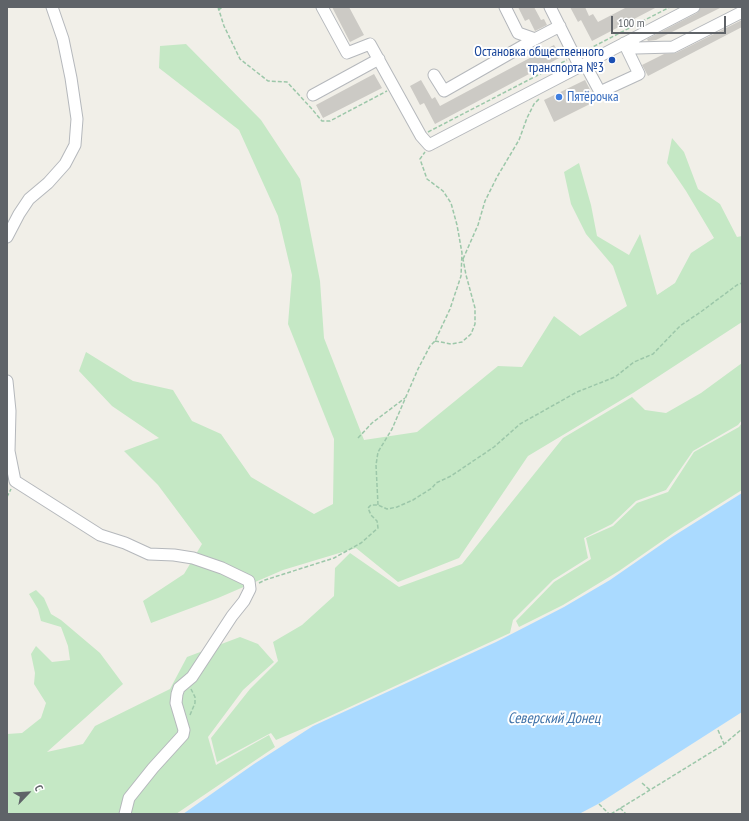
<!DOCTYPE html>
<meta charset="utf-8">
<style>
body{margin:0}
#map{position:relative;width:749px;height:821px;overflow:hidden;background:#f1efe8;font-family:"PT Sans Narrow",sans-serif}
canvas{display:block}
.frame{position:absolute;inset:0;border:8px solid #5f6368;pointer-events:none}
.north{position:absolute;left:8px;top:773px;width:40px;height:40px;-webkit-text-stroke:3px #fff;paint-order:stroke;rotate:65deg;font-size:11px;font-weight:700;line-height:16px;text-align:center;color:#5f6368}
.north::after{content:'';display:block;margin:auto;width:14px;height:18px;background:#5f6368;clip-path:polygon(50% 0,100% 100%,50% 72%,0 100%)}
.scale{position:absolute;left:611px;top:16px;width:115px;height:18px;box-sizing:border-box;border:2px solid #5f6368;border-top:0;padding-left:5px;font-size:12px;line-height:14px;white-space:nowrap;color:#5f6368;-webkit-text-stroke:3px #fff;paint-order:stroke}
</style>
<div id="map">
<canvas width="749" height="821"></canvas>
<div class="frame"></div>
<div class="north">С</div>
<div class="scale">100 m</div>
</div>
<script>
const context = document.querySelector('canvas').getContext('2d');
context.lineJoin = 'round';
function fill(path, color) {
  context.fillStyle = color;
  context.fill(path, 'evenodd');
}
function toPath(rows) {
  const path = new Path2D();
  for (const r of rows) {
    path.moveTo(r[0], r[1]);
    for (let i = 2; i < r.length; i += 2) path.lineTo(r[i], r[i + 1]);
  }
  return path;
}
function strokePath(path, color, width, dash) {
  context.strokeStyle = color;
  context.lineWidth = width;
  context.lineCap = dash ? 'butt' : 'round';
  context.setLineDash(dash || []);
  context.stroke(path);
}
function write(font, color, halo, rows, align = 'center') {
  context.font = font + ' "PT Sans Narrow",sans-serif';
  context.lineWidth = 4;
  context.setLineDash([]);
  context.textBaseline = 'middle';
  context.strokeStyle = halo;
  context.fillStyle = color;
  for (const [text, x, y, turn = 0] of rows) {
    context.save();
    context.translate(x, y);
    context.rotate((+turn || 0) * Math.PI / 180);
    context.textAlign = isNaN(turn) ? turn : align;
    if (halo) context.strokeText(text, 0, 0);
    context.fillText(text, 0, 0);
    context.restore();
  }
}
fill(toPath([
 [186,44,261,120,300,179,320,281,324,338,364,440,417,432,498,366,522,367,554,316,580,336,627,306,613,266,586,234,571,204,564,172,579,163,591,205,597,236,629,255,640,234,657,295,675,283,691,253,714,238,686,191,667,163,672,138,684,152,698,189,720,204,737,237,742,236,742,322,633,393,528,456,459,558,398,582,356,548,283,570,218,598,151,623,143,601,184,574,202,544,158,485,124,451,159,438,112,406,79,371,86,352,133,381,173,390,192,421,221,434,251,477,314,514,333,504,334,439,288,324,292,275,278,216,239,130,159,68,160,46],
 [742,363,742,420,738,425,693,451,666,490,636,501,612,524,584,538,588,558,553,580,513,620,510,633,302,729,276,740,271,733,217,762,211,738,250,689,278,661,273,642,302,625,334,596,335,568,350,553,399,587,462,564,563,438,632,397,645,410,666,413,701,393],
 [742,423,742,490,675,532,619,571,563,605,519,627,516,621,554,582,591,559,586,538,613,526,637,503,668,492,694,452,739,427],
 [36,590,44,598,51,614,61,620,100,653,123,684,47,752,83,744,95,726,170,689,187,657,240,637,258,644,274,662,243,690,208,737,216,765,269,735,275,747,176,814,7,814,7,734,22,733,41,718,46,703,34,684,35,673,31,654,36,646,52,662,70,660,68,646,61,627,41,621,38,609,29,594]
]), '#c5e8c5');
fill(toPath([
 [742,493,742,712,598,804,579,814,183,814,254,764,313,726,496,642,564,607,610,580,672,537]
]), '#aadaff');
fill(toPath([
 [332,7,349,7,364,35,350,42],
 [518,7,534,7,541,20,544,19,547,25,535,31,529,19,525,21],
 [570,7,585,7,589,16,593,14,598,22,627,7,657,7,592,41,581,20,578,22],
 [701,7,722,7,656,40,648,41,647,39,697,13],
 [742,20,742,27,648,76,642,65,664,54,676,53],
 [554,45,561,57,435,124,424,103,420,105,410,86,421,80,432,99,435,97,440,106],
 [374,74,382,88,323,118,316,105],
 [585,80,596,101,554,122,544,100]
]), '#cccac5');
const minor = toPath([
 [322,7,347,53,370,44,421,136,429,145,694,7],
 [505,7,518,33,535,39,560,26],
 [550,7,580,67],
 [631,40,636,48,673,47,742,12],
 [585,64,600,92,639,74,624,43],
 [434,75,444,91,535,39],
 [313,95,379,59],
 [7,237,19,214,29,199,48,183,65,164,75,145,77,119,71,78,63,39,52,7],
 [7,381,10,411,9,451,15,481,100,535,125,543,149,554,174,555,193,558,222,568,249,581,250,589,244,601,232,616,192,677,179,688,177,694,176,703,184,730,183,735,153,768,129,798,125,814]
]);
strokePath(minor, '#b5b8bc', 13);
strokePath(toPath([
 [218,7,224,26,240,59,268,81,287,82,311,108,322,121,330,121,387,91],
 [218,10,223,7],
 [583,52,670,7],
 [428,132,567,60],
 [463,259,478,225,485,201,497,177,519,140,527,118,534,104,540,98],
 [742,285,742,286],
 [435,341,451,344,462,342,471,334,475,324,475,308,466,275,463,259],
 [358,438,372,423,405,398],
 [7,497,11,489],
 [378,505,376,465,378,452,392,429,418,369,430,346,435,341,450,309,461,276,462,253,457,225,451,203,443,191,427,179,420,159,425,152],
 [259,583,265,580,334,558,361,543,378,528,377,521,371,515,368,508,371,505,378,505,387,509,397,507,413,500,432,488,436,483,451,476,494,447,520,424,577,392,615,377,634,362,653,354,680,326,702,311,737,285,742,283],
 [190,715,195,703,195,697,191,689],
 [718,730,724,744],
 [642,783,650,790],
 [599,804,609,814],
 [620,808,626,814],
 [611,814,723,745,742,729]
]), '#9cc7a9', 1.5, [4, 2]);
strokePath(minor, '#fff', 11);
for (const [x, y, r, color] of [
 [612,60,4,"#1a4fb4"],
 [559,97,4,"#3f7fe0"]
]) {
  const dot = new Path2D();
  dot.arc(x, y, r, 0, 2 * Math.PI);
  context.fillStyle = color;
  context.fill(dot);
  strokePath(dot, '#fff', 1.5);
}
write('14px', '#164399', '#fff', [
 ["Остановка общественного",604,52],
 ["транспорта №3",604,68]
], 'right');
write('14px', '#366cbe', '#fff', [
 ["Пятёрочка",567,97]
], 'left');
write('italic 15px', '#4174aa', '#fff', [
 ["Северский Донец",554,719]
]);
</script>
